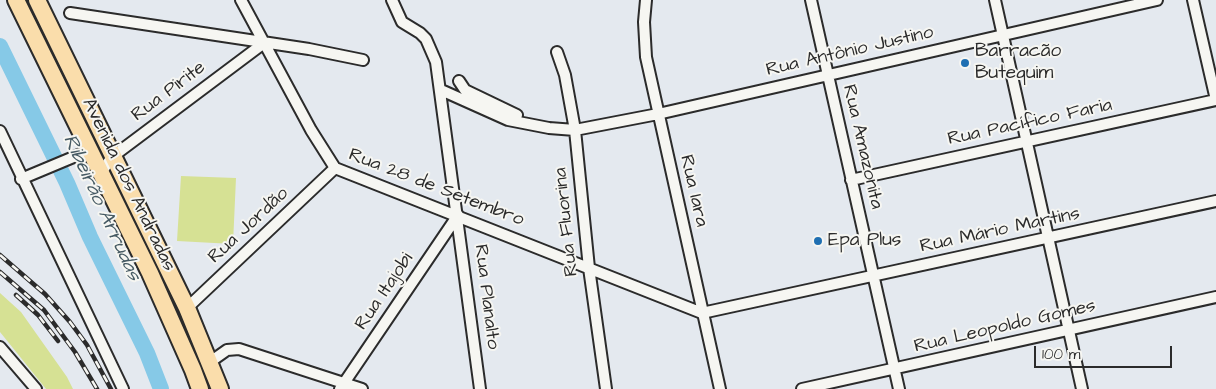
<!DOCTYPE html>
<meta charset="utf-8">
<style>
body{margin:0}
#map{position:relative;width:1216px;height:389px;overflow:hidden;background:#e4e9ef;font-family:"Architects Daughter",sans-serif}
canvas{display:block}
.scale{position:absolute;left:1034px;top:346px;width:138px;height:22px;box-sizing:border-box;border:2px solid #2b2b2b;border-top:0;padding-left:6px;font-size:15px;line-height:18px;white-space:nowrap;color:#2b2b2b;-webkit-text-stroke:4px #f6f6f2;paint-order:stroke}
</style>
<div id="map">
<canvas width="1216" height="389"></canvas>
<div class="scale">100 m</div>
</div>
<script>
const context = document.querySelector('canvas').getContext('2d');
context.lineJoin = 'round';
function fill(path, color) {
  context.fillStyle = color;
  context.fill(path, 'evenodd');
}
function toPath(rows) {
  const path = new Path2D();
  for (const r of rows) {
    path.moveTo(r[0], r[1]);
    for (let i = 2; i < r.length; i += 2) path.lineTo(r[i], r[i + 1]);
  }
  return path;
}
function strokePath(path, color, width, dash) {
  context.strokeStyle = color;
  context.lineWidth = width;
  context.lineCap = dash ? 'butt' : 'round';
  context.setLineDash(dash || []);
  context.stroke(path);
}
function write(font, color, halo, rows, align = 'center') {
  context.font = font + ' "Architects Daughter",sans-serif';
  context.lineWidth = 4;
  context.setLineDash([]);
  context.textBaseline = 'middle';
  context.strokeStyle = halo;
  context.fillStyle = color;
  for (const [text, x, y, turn = 0] of rows) {
    context.save();
    context.translate(x, y);
    context.rotate((+turn || 0) * Math.PI / 180);
    context.textAlign = isNaN(turn) ? turn : align;
    if (halo) context.strokeText(text, 0, 0);
    context.fillText(text, 0, 0);
    context.restore();
  }
}
fill(toPath([
 [181,176,236,178,233,244,177,241],
 [0,293,21,312,67,377,73,389,46,389,0,332]
]), '#d6e194');
strokePath(toPath([
 [0,46,67,183,90,237,147,353,161,389]
]), '#86c9e7', 16);
const street = toPath([
 [241,0,311,130,335,168,702,313,1216,201],
 [392,0,402,22,420,33,426,39,436,62,480,389],
 [646,0,644,22,646,57,720,389],
 [811,0,899,389],
 [995,0,1082,389],
 [1193,0,1216,100],
 [70,13,309,49,363,60],
 [557,52,565,75,575,130,589,268,606,389],
 [459,81,465,90,517,115],
 [441,90,508,120,549,128,575,130,658,114,1157,0],
 [0,131,123,389],
 [100,174,112,157,264,43],
 [21,179,88,151],
 [851,180,1216,100],
 [187,308,335,168],
 [0,347,36,389],
 [210,362,227,350,239,349,362,389],
 [340,389,458,215],
 [802,389,1216,297]
]);
const primary = toPath([
 [16,0,150,273,193,370,200,389],
 [37,0,187,308,220,389]
]);
strokePath(street, '#2b2b2b', 14);
strokePath(primary, '#2b2b2b', 20);
strokePath(street, '#f6f6f2', 10);
strokePath(primary, '#faddab', 16);
const rail = toPath([
 [0,255,45,294,70,322,87,345,111,389],
 [0,272,44,310,75,352,97,389],
 [16,295,38,315,58,341]
]);
strokePath(rail, '#2b2b2b', 4.5);
strokePath(rail, '#f6f6f2', 2.5, [8]);
for (const [x, y, r, color] of [
 [965,63,5,"#1f6fb2"],
 [818,241,5,"#1f6fb2"]
]) {
  const dot = new Path2D();
  dot.arc(x, y, r, 0, 2 * Math.PI);
  context.fillStyle = color;
  context.fill(dot);
  strokePath(dot, '#f6f6f2', 2);
}
write('19px', '#2b2b2b', '#f6f6f2', [
 ["Rua Antônio Justino",850,52,-13],
 ["Rua Pirite",169,92,-37],
 ["Rua Pacífico Faria",1030,123,-12],
 ["Rua Amazonita",862,147,77],
 ["Avenida dos Andradas",128,185,64],
 ["Rua 28 de Setembro",436,188,21],
 ["Rua Iara",693,191,77],
 ["Rua Fluorina",567,222,-96],
 ["Rua Jordão",249,226,-43],
 ["Rua Mário Martins",1000,231,-12],
 ["Rua Itajobi",385,292,-56],
 ["Rua Planalto",486,297,83],
 ["Rua Leopoldo Gomes",1005,327,-13]
]);
write('19px', '#2b2b2b', '#f6f6f2', [
 ["Barracão",975,52],
 ["Butequim",975,74],
 ["Epa Plus",828,241]
], 'left');
write('italic 20px', '#465a63', '#f6f6f2', [
 ["Ribeirão Arrudas",101,208,65]
]);
</script>
